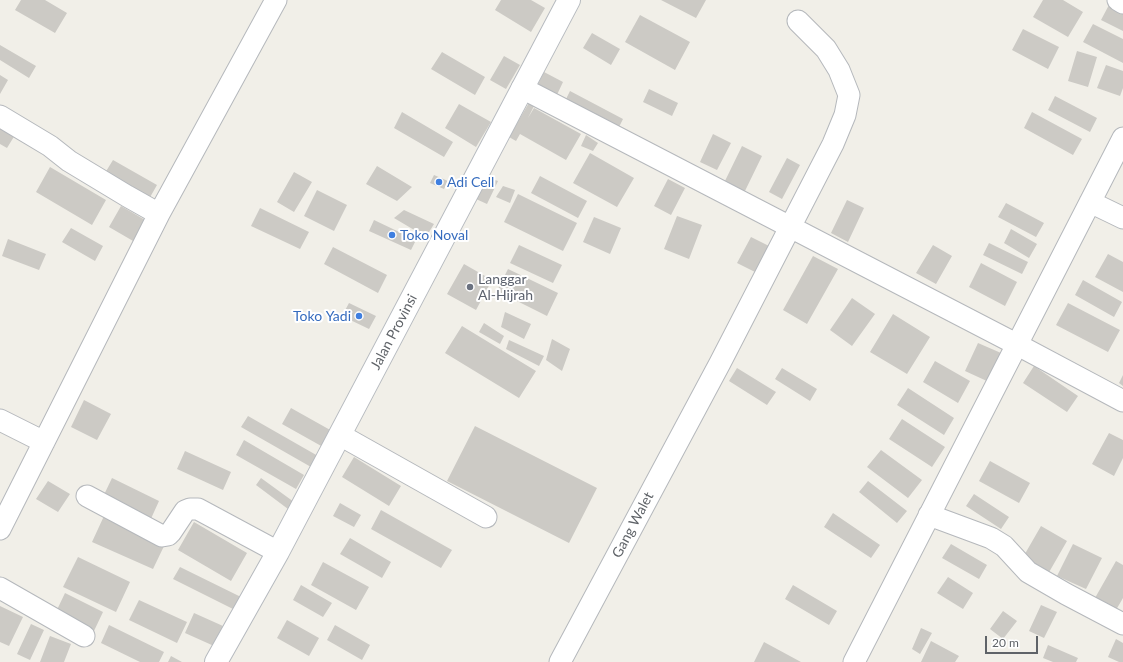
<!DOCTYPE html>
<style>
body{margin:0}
#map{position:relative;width:1123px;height:662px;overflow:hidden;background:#f1efe8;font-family:Lato,sans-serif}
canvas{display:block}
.scale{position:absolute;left:985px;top:636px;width:53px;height:18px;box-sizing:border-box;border:2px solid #5f6368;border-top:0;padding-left:5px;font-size:12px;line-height:14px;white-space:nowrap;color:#5f6368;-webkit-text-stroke:3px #fff;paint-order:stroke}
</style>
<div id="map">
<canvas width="1123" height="662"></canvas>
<div class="scale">20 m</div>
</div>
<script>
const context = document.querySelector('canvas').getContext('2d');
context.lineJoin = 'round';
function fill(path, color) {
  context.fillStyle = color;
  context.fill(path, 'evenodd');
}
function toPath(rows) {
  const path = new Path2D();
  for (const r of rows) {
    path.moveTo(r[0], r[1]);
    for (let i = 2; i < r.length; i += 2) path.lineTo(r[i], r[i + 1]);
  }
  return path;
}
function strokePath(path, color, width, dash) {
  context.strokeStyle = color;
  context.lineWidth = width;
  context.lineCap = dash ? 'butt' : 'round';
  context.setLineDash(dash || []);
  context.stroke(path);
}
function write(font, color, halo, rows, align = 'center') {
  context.font = font + ' Lato,sans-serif';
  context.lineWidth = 4;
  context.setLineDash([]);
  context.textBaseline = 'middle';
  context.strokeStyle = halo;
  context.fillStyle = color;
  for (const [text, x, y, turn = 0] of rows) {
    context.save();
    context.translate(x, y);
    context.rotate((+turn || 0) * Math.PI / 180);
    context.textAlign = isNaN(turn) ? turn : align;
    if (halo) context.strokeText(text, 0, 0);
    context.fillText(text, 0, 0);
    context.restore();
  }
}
fill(toPath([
 [21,0,45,0,67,13,55,33,15,10],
 [501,0,531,0,545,8,531,32,495,10],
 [661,0,706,0,696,18],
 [1043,0,1063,0,1083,12,1068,37,1033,17],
 [1110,3,1123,10,1123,31,1101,20],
 [640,15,690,42,675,70,625,42],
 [1093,24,1123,39,1123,63,1083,42],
 [1023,29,1059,47,1048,69,1012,50],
 [592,33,620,49,611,65,583,48],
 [0,45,36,66,29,78,0,60],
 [1077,51,1097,57,1088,87,1068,81],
 [442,52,485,77,475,95,431,69],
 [504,56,520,65,506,89,490,80],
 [1106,65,1123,71,1123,88,1120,96,1097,88],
 [544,72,563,82,555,99,536,88],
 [0,75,8,80,0,94],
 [649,89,678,103,672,116,643,102],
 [570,91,623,119,616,133,563,105],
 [1055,96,1097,118,1090,132,1048,110],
 [530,101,536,102,528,118,534,108,581,134,566,160,520,134,516,141,509,137],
 [459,104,491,122,476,147,445,128],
 [402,112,453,142,444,157,394,128],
 [1032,112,1082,139,1073,155,1024,128],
 [0,126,15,135,7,148,0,144],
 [713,134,731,143,717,170,700,162],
 [586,135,598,143,593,151,581,146],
 [742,146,762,156,744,193,724,183],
 [590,153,634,178,617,207,573,183],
 [787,158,800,165,782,199,769,192],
 [113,160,157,185,149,199,105,173],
 [377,166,412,187,397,201,366,184],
 [50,167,106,200,92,225,36,192],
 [294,172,312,182,294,212,277,202],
 [434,175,448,181,444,189,430,183],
 [540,176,587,201,578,218,531,193],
 [486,177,498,181,487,204,476,199],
 [668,179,685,188,671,215,654,206],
 [503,186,515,190,510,203,496,197],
 [317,190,347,205,334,231,304,216],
 [518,194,577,223,563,251,504,222],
 [847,200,864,208,848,242,831,233],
 [1006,203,1044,223,1036,237,998,217],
 [121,206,152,224,140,245,109,227],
 [260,208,309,232,300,249,251,226],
 [404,210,434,224,426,237,394,218],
 [677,216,702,225,689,259,664,249],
 [594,217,621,228,610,254,583,242],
 [374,220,416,240,411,250,369,231],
 [71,228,103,246,95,261,62,242],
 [1011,229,1037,244,1029,258,1004,243],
 [751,237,771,247,757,273,737,263],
 [8,239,46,254,39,270,2,256],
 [989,243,1028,262,1022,274,983,255],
 [519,245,562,265,553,283,510,263],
 [933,245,952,256,936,284,916,273],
 [333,247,387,275,378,293,324,264],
 [1108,254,1123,262,1123,292,1095,277],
 [813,256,838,269,807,324,783,310],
 [981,263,1017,282,1005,306,969,287],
 [464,264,492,280,476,310,447,294],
 [508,269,558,293,547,316,497,291],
 [1083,280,1122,302,1114,317,1075,295],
 [852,298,875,314,852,346,830,330],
 [349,303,376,316,369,329,342,316],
 [1068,303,1120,330,1108,352,1056,325],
 [505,312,531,324,524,339,501,327],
 [893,314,930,337,907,374,870,352],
 [484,323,504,336,500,344,479,332],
 [462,326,536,371,519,398,445,353],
 [552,339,570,349,562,371,546,360],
 [509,340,544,356,539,366,506,349],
 [978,343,1001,353,989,382,965,371],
 [935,361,970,381,958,403,923,382],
 [1034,366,1078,396,1067,412,1023,383],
 [737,368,776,392,767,405,729,381],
 [782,368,817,389,810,401,775,379],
 [1123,375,1123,386,1119,383],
 [908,388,954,418,944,435,897,405],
 [84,400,111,414,97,440,71,427],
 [291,408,332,431,323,447,282,424],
 [248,416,318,456,311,467,241,427],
 [902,419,945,447,932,467,889,439],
 [475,426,597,488,569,543,447,481],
 [1109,433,1123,440,1123,458,1114,476,1092,464],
 [244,440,304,475,296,489,236,455],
 [881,450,922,480,908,498,867,467],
 [185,451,231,472,223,490,177,469],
 [354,457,401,486,389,506,342,477],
 [990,461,1030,483,1019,503,979,481],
 [112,478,159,501,149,523,101,501],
 [261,478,294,502,288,509,256,485],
 [48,481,70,494,58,512,36,499],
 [868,481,907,511,897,523,859,492],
 [974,494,1009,517,1001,529,966,506],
 [340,503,361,515,354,527,333,516],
 [381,510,452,550,441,568,371,529],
 [833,513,880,545,871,558,824,527],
 [104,516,165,544,153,569,92,542],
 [194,522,247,553,231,581,178,550],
 [1041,526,1067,541,1048,574,1022,559],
 [350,538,391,562,382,578,340,554],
 [951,544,987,565,979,579,942,558],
 [1073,544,1102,558,1086,589,1057,576],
 [78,557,130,582,116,612,63,587],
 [1116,561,1123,565,1123,598,1116,610,1095,598],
 [323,562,369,587,356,610,311,585],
 [180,567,241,597,235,610,173,579],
 [948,577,973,593,963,609,937,593],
 [301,585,332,603,323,617,293,600],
 [793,585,837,611,829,625,785,599],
 [65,593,103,612,93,633,55,614],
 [139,600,187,622,177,643,129,620],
 [1041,605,1057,612,1044,638,1029,631],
 [0,606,23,617,9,646,0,642],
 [1003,611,1017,621,1003,639,990,629],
 [194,613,223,626,214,646,185,633],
 [287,620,319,638,309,656,277,638],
 [31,624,44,630,30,660,17,654],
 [109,625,164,652,159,662,140,662,101,643],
 [335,625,370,645,362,660,327,640],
 [921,628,932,633,920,654,912,649],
 [50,636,71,644,64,662,40,662],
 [1116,639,1123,643,1123,662,1119,662,1108,657],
 [931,641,959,656,955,662,921,662],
 [764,642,801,662,754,662],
 [1048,645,1078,658,1076,662,1053,662,1043,658],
 [171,656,182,662,168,662]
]), '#cccac5');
const minor = toPath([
 [1118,0,1123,3],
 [522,88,1016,344,1123,401],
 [0,116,50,146,69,161,127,196,159,214],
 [1090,202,1123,218],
 [0,420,44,442],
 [340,435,486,517],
 [87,496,162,536,168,535,171,532,185,511,190,509,198,509,278,552],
 [929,515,991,538,1004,546,1028,572,1066,594,1123,624],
 [0,529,159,214,276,0],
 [0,588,84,636],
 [560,662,720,363,833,144,845,115,849,95,839,70,826,49,798,21],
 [854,662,1123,138]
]);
const secondary = toPath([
 [216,662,278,552,569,0]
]);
strokePath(minor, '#b5b8bc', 23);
strokePath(secondary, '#b6babf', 24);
strokePath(minor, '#fff', 21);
strokePath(secondary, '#fff', 22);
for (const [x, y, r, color] of [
 [439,182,4,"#3f7fe0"],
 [392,235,4,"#3f7fe0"],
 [470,287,4,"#6b7280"],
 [359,316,4,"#3f7fe0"]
]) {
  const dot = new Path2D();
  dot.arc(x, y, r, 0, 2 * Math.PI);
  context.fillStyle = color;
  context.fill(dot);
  strokePath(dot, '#fff', 1.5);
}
write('14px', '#366cbe', '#fff', [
 ["Adi Cell",447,182],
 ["Toko Noval",400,235],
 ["Toko Yadi",351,316,"right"]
], 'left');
write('14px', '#5b616d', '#fff', [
 ["Langgar",478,279],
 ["Al-Hijrah",478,295]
], 'left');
write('14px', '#5f6368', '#fff', [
 ["Jalan Provinsi",394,332,-62],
 ["Gang Walet",633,525,-62]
]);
</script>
